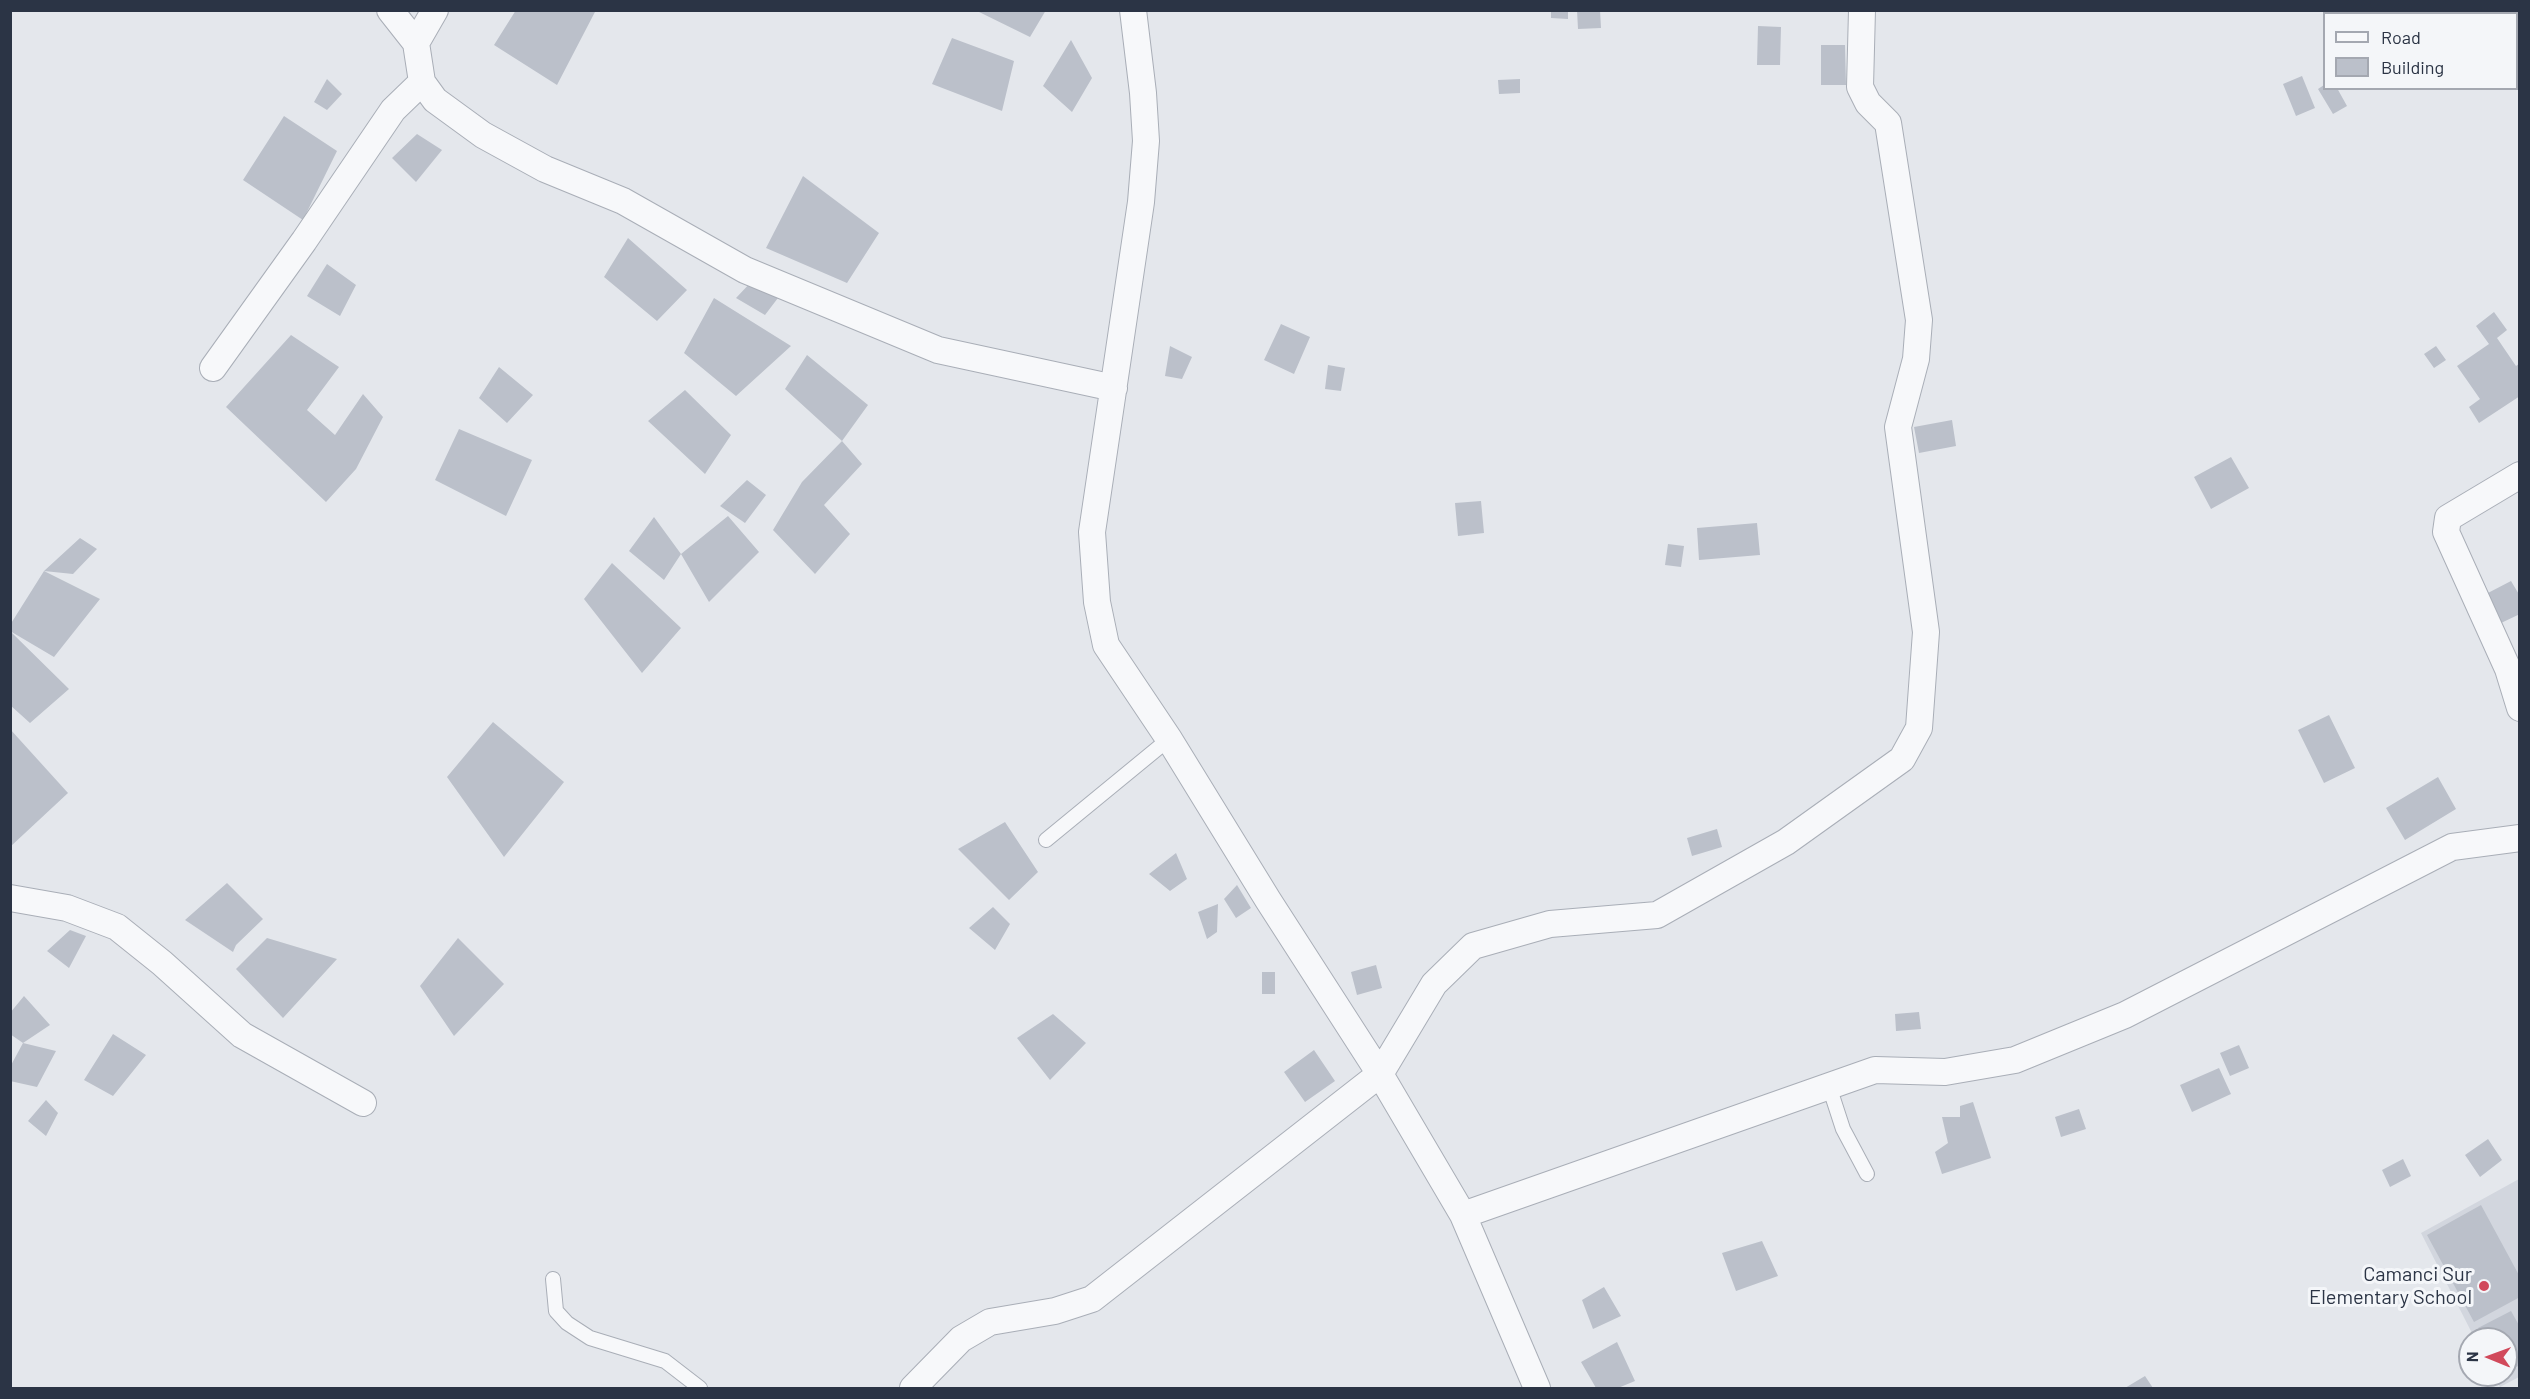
<!DOCTYPE html>
<style>
body{margin:0}
#map{position:relative;width:2530px;height:1399px;overflow:hidden;background:#e4e7ec;font-family:Barlow,sans-serif}
canvas{display:block}
.frame{position:absolute;inset:0;border:12px solid #2b3445;pointer-events:none}
.legend{position:absolute;left:2323px;top:12px;width:195px;height:78px;box-sizing:border-box;background:#f4f6f9;border:2px solid #a4a8b1;margin:0;padding:8px 10px;list-style:none;font-size:18px;color:#2b3445}
.legend li{display:flex;align-items:center;gap:12px;height:30px}
.legend b{width:30px;border:2px solid #a4a8b1}
.north{position:absolute;left:2458px;top:1327px;width:60px;height:60px;box-sizing:border-box;background:#f4f6f9;border:2px solid #a4a8b1;border-radius:50%;rotate:271deg;font-size:16px;font-weight:700;line-height:24px;text-align:center;color:#2b3445}
.north::after{content:'';display:block;margin:auto;width:21px;height:27px;background:#d1495b;clip-path:polygon(50% 0,100% 100%,50% 72%,0 100%)}
</style>
<div id="map">
<canvas width="2530" height="1399"></canvas>
<div class="frame"></div>
<ul class="legend">
<li><b style="height:8px;background:#f7f8fa"></b>Road</li>
<li><b style="height:16px;background:#bbc0ca"></b>Building</li>
</ul>
<div class="north">N</div>
</div>
<script>
const context = document.querySelector('canvas').getContext('2d');
context.lineJoin = 'round';
function fill(path, color) {
  context.fillStyle = color;
  context.fill(path, 'evenodd');
}
function toPath(rows) {
  const path = new Path2D();
  for (const r of rows) {
    path.moveTo(r[0], r[1]);
    for (let i = 2; i < r.length; i += 2) path.lineTo(r[i], r[i + 1]);
  }
  return path;
}
function strokePath(path, color, width, dash) {
  context.strokeStyle = color;
  context.lineWidth = width;
  context.lineCap = dash ? 'butt' : 'round';
  context.setLineDash(dash || []);
  context.stroke(path);
}
function write(font, color, halo, rows, align = 'center') {
  context.font = font + ' Barlow,sans-serif';
  context.lineWidth = 6;
  context.setLineDash([]);
  context.textBaseline = 'middle';
  context.strokeStyle = halo;
  context.fillStyle = color;
  for (const [text, x, y, turn = 0] of rows) {
    context.save();
    context.translate(x, y);
    context.rotate((+turn || 0) * Math.PI / 180);
    context.textAlign = isNaN(turn) ? turn : align;
    if (halo) context.strokeText(text, 0, 0);
    context.fillText(text, 0, 0);
    context.restore();
  }
}
fill(toPath([
 [2519,1179,2519,1377,2500,1387,2493,1375,2506,1375,2506,1339,2475,1339,2421,1233]
]), '#d2d6de');
fill(toPath([
 [516,10,596,10,557,85,494,45],
 [975,10,1046,10,1030,37],
 [1551,10,1568,10,1568,19,1551,18],
 [1577,10,1600,10,1601,28,1578,29],
 [1758,26,1781,27,1780,65,1757,65],
 [952,38,1014,61,1002,111,932,84],
 [1071,40,1092,78,1072,112,1043,86],
 [1821,45,1845,45,1846,85,1821,85],
 [2302,76,2315,108,2296,116,2283,84],
 [327,79,342,94,327,110,314,102],
 [1520,79,1520,93,1499,94,1498,80],
 [2324,85,2324,88,2337,88,2347,106,2333,114,2318,89],
 [284,116,337,151,303,220,243,180],
 [417,134,442,150,416,182,392,158],
 [803,176,879,233,847,283,766,248],
 [628,238,687,290,657,321,604,277],
 [327,264,356,285,340,316,307,296],
 [753,280,781,294,765,315,736,298],
 [714,298,791,346,736,396,684,353],
 [2494,312,2507,330,2497,338,2516,366,2520,363,2520,396,2479,423,2469,407,2480,399,2457,366,2489,344,2476,326],
 [1281,324,1310,337,1294,374,1264,360],
 [291,335,339,367,307,410,335,435,363,394,383,417,356,469,326,502,226,407],
 [1170,346,1192,357,1182,379,1165,376],
 [2436,346,2446,360,2434,368,2424,354],
 [807,355,868,405,842,441,785,389],
 [1328,365,1345,368,1341,391,1325,389],
 [499,367,533,395,507,423,479,398],
 [685,390,731,435,705,474,648,421],
 [1952,420,1956,446,1919,453,1914,427],
 [459,429,532,460,506,516,435,480],
 [842,441,862,464,824,505,850,534,815,574,773,530,802,482],
 [2231,457,2249,488,2211,509,2194,477],
 [747,480,766,495,745,523,720,506],
 [1481,501,1484,533,1458,536,1455,503],
 [728,516,759,552,709,602,681,554],
 [654,517,681,554,664,580,629,551],
 [1757,523,1760,555,1699,560,1697,528],
 [80,538,97,549,73,574,44,571],
 [1668,544,1684,546,1681,567,1665,565],
 [612,563,681,628,642,673,584,599],
 [44,571,100,599,54,657,10,631,10,625],
 [2511,581,2520,596,2520,614,2501,623,2486,594],
 [10,631,69,689,30,723,10,705],
 [2329,715,2355,768,2324,783,2298,730],
 [493,722,564,782,504,857,447,777],
 [10,729,68,793,10,847],
 [2438,777,2456,809,2405,840,2386,808],
 [1005,822,1038,872,1009,900,958,849],
 [1717,829,1722,847,1692,856,1687,838],
 [1176,853,1187,879,1170,891,1149,874],
 [227,883,263,919,236,945,233,952,185,920],
 [1237,885,1251,908,1236,918,1224,899],
 [1218,904,1217,932,1207,939,1198,912],
 [993,907,1010,924,995,950,969,928],
 [70,930,86,936,69,968,47,951],
 [267,938,337,959,283,1018,236,969],
 [458,938,504,984,454,1036,420,986],
 [1376,965,1382,988,1357,995,1351,972],
 [1262,972,1275,972,1275,994,1262,994],
 [24,996,50,1025,23,1043,10,1034,10,1013],
 [1919,1012,1921,1029,1896,1031,1895,1014],
 [1053,1014,1086,1043,1050,1080,1017,1038],
 [113,1034,146,1055,113,1096,84,1080],
 [23,1043,56,1051,37,1087,10,1081,10,1067],
 [2239,1045,2249,1068,2230,1076,2220,1053],
 [1314,1050,1335,1081,1305,1102,1284,1072],
 [2219,1068,2231,1094,2192,1112,2180,1085],
 [46,1100,58,1113,46,1136,28,1121],
 [1973,1102,1991,1158,1942,1174,1935,1152,1948,1143,1942,1117,1960,1117,1960,1106],
 [2079,1109,2086,1129,2061,1137,2055,1117],
 [2488,1139,2502,1160,2480,1177,2465,1155],
 [2403,1159,2411,1176,2390,1187,2382,1170],
 [2481,1205,2520,1277,2520,1297,2474,1322,2427,1235],
 [1762,1241,1778,1276,1736,1291,1722,1253],
 [1604,1287,1621,1316,1593,1329,1582,1300],
 [2511,1311,2520,1327,2520,1365,2506,1372,2506,1339,2484,1339,2478,1328],
 [1617,1342,1635,1381,1618,1388,1596,1388,1581,1362],
 [2145,1376,2153,1388,2125,1388]
]), '#bbc0ca');
const service = toPath([
 [1046,840,1169,739],
 [1829,1086,1843,1129,1867,1174],
 [553,1279,556,1311,567,1323,590,1338,665,1361,700,1388]
]);
const minor = toPath([
 [390,10,416,43,422,82,435,100,483,135,545,169,623,201,745,270,938,350,1114,388],
 [1133,10,1143,93,1146,141,1141,202,1092,532,1097,602,1106,645,1169,739,1268,900,1380,1074,1463,1215,1537,1388],
 [416,43,435,10],
 [213,368,304,241,393,110,422,82],
 [2520,475,2448,518,2446,532,2508,669,2520,708],
 [10,898,67,908,117,927,162,963,242,1035,363,1103],
 [1463,1215,1875,1070,1945,1072,2015,1060,2125,1015,2452,847,2520,838],
 [913,1388,961,1339,990,1322,1055,1311,1092,1299,1380,1074,1434,984,1473,946,1550,924,1657,915,1786,842,1902,759,1919,728,1926,632,1898,427,1916,359,1919,320,1888,123,1868,103,1860,87,1862,10]
]);
strokePath(service, '#a9aeb7', 16);
strokePath(minor, '#a9aeb7', 28);
strokePath(service, '#f7f8fa', 14);
strokePath(minor, '#f7f8fa', 26);
for (const [x, y, r, color] of [
 [2484,1286,6,"#d1495b"]
]) {
  const dot = new Path2D();
  dot.arc(x, y, r, 0, 2 * Math.PI);
  context.fillStyle = color;
  context.fill(dot);
  strokePath(dot, '#f4f6f9', 2);
}
write('20px', '#2b3445', '#f4f6f9', [
 ["Camanci Sur",2472,1274],
 ["Elementary School",2472,1297]
], 'right');
</script>
